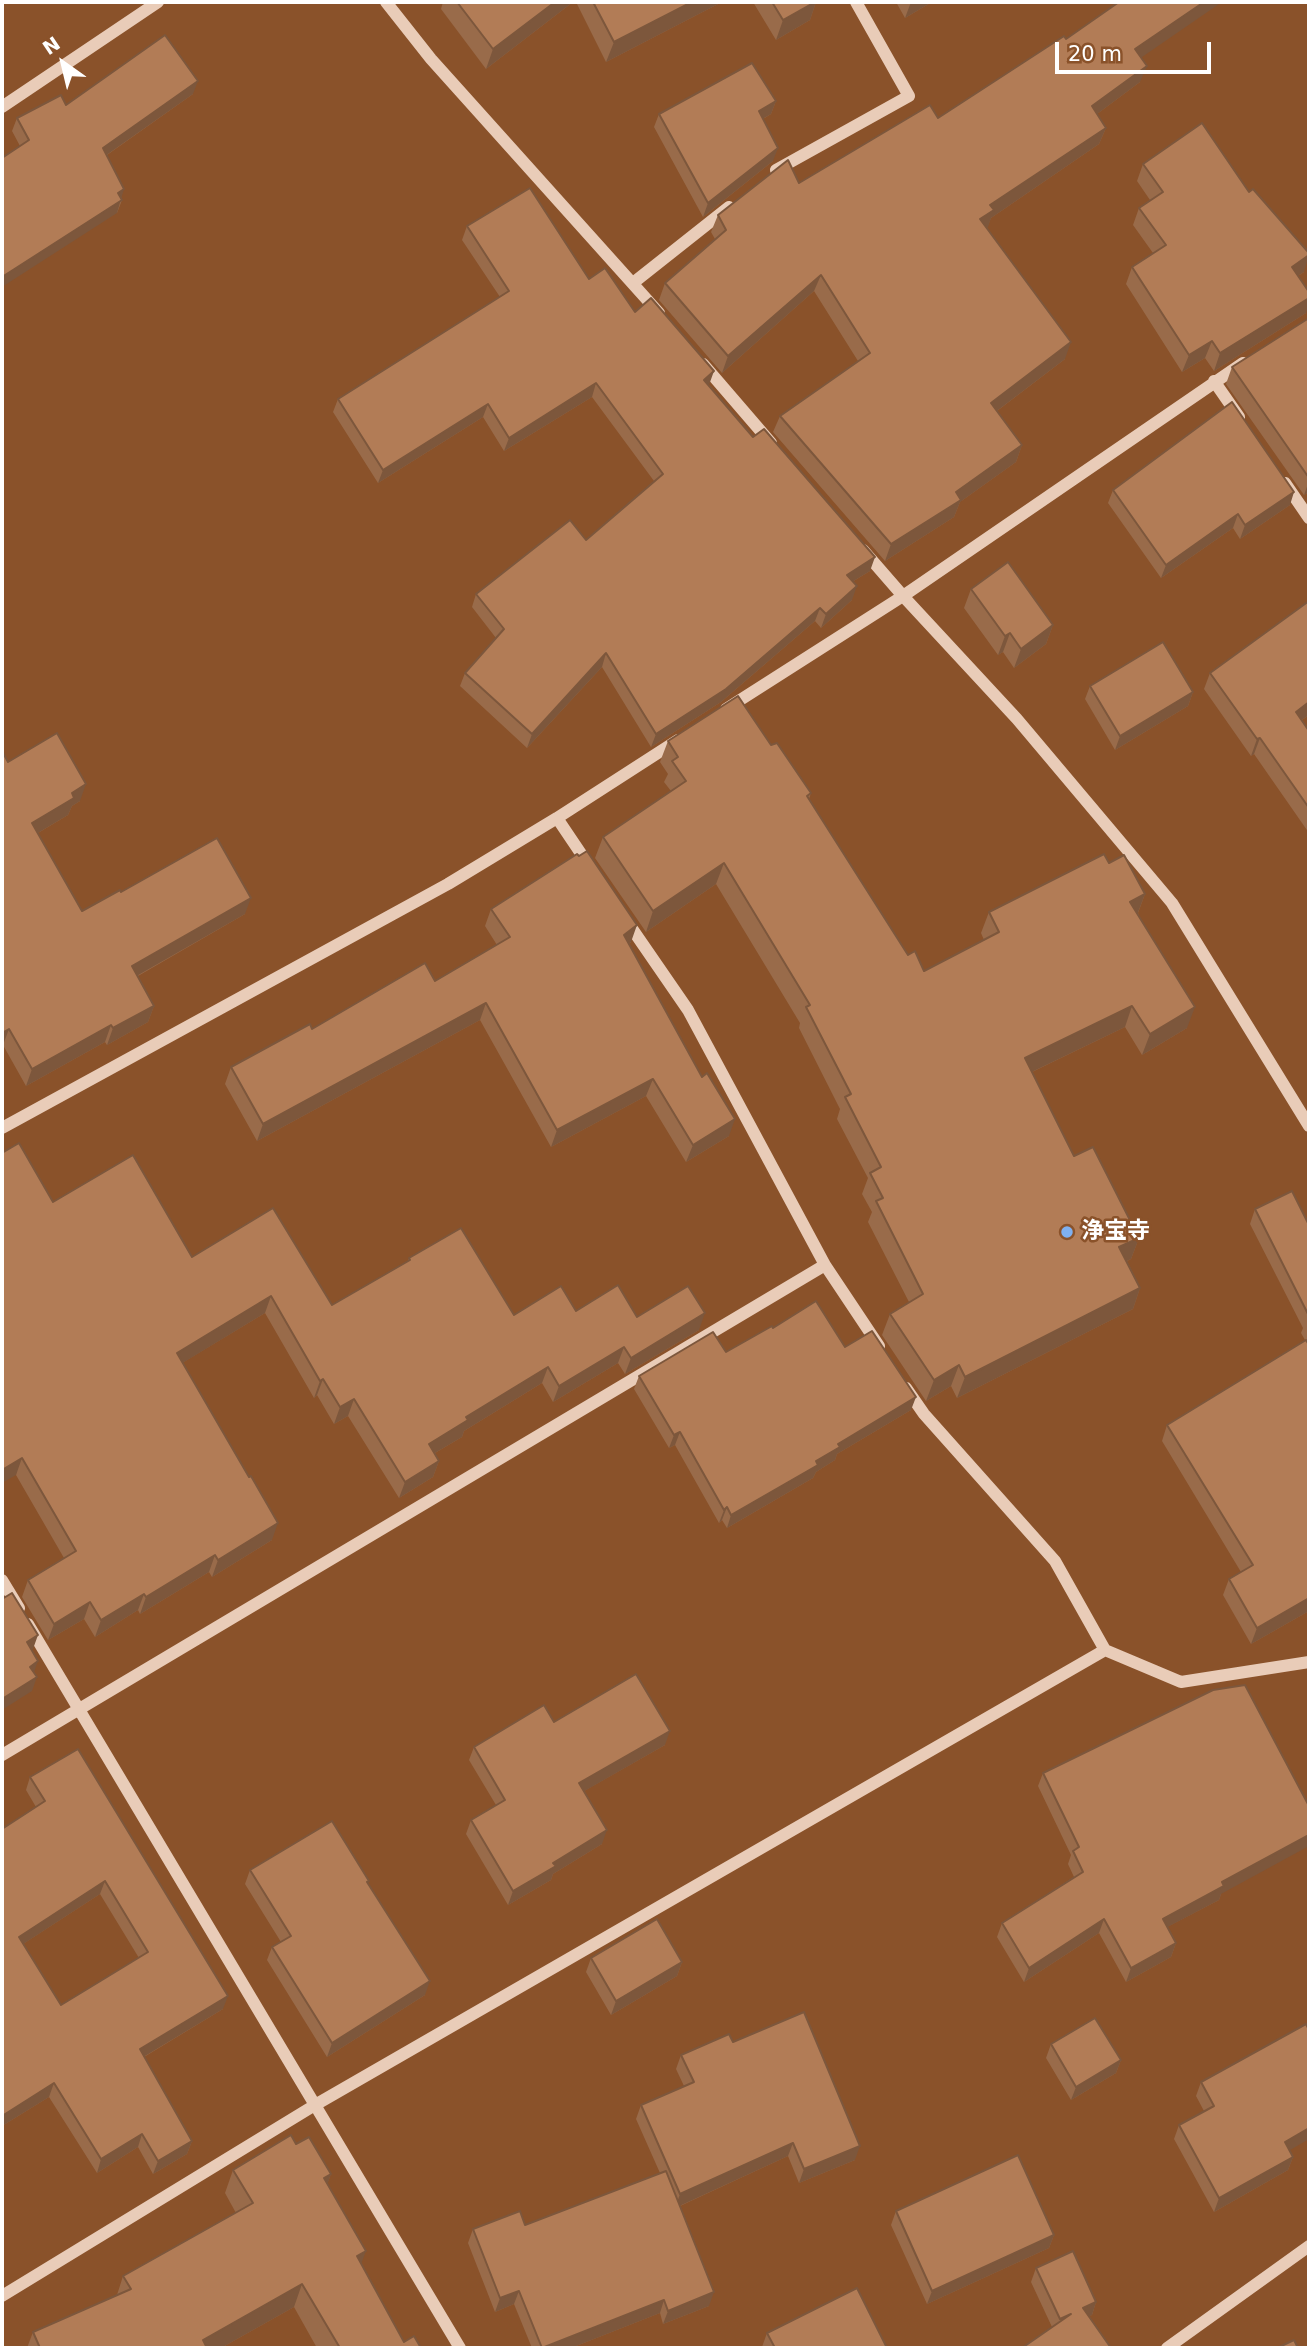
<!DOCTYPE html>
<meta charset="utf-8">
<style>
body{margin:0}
#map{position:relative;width:1311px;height:2350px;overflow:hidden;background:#8a522a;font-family:"DejaVu Sans",sans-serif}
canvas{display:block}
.frame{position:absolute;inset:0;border:4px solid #fff;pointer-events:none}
.north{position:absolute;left:28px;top:28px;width:70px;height:70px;-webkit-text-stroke:5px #8a522a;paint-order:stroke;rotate:326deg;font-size:19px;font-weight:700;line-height:28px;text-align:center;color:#fff}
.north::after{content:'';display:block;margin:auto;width:24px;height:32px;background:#fff;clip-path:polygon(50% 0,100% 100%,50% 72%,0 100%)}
.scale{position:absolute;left:1055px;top:42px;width:156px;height:32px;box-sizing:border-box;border:4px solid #fff;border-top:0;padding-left:9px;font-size:21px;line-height:24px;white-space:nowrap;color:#fff;-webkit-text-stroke:5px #8a522a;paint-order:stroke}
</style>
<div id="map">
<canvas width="1311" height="2350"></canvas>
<div class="frame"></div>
<div class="north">N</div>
<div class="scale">20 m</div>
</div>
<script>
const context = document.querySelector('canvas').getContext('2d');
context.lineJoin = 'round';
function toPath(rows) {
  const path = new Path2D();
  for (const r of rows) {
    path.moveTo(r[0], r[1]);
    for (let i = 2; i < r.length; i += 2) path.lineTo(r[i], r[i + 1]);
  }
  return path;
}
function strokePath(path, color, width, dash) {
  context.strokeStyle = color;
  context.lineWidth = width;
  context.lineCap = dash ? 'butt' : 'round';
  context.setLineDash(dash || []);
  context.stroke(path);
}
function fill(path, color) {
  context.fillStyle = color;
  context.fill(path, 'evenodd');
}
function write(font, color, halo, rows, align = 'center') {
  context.font = font + ' "DejaVu Sans","Noto Sans JP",sans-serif';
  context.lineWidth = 5;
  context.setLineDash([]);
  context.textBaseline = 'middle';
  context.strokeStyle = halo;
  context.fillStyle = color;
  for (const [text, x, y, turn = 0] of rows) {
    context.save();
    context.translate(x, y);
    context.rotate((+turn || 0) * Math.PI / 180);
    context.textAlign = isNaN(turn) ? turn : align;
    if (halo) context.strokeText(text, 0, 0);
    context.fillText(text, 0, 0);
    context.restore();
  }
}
strokePath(toPath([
 [386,2,431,59,659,313],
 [2,107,158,2],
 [776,170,909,96,856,2],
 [633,283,729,207],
 [703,364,771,443],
 [1214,381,1239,417],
 [1285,483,1309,518],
 [863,550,903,596,1017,719,1172,903,1309,1126],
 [726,709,903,596,1243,363],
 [557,818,590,867],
 [626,920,688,1010,825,1265,879,1346],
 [2,1128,448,884,557,818,678,740],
 [906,1388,924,1414,1055,1561,1105,1650],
 [2,1580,19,1608],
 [28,1624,460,2348],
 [2,1755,825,1265],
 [2,2296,315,2105,1105,1650,1181,1682,1309,1662],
 [1167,2348,1309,2246]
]), '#e9ccb8', 12);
fill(toPath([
 [443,2,573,2,486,69,441,9],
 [576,2,722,2,606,62],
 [753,2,816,2,810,20,776,40],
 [896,2,932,2,905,18],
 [1066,39,1141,58,1140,82,1097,114,1106,128,1099,144,991,218,987,228,1065,359,997,411,1022,445,1016,462,960,502,954,517,885,561,773,432,780,416,858,361,814,291,722,373,659,300,665,283,715,239,711,232,718,215,799,183,938,118],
 [193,94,107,155,122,200,117,213,20,146,12,131,17,118,66,105],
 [776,101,771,114,763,119,773,161,703,217,654,127,659,114],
 [1143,164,1249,192,1304,272,1298,276,1306,313,1214,371,1205,358,1182,372,1126,284,1132,267,1153,253,1133,225,1139,208,1150,200,1137,181],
 [467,226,589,279,635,312,709,385,870,571,852,582,852,600,821,628,815,621,721,702,651,747,602,667,527,748,460,686,465,673,496,638,472,607,476,594,586,540,654,481,592,397,504,451,483,417,378,483,333,412,338,399,500,297,462,240],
 [1309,318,1309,492,1304,495,1226,384,1232,367],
 [1113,490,1290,505,1240,539,1233,528,1161,578,1108,503],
 [971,589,1053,625,1046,644,1014,668,1003,652,998,655,964,608],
 [1309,601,1309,715,1302,720,1309,731,1309,833,1254,754,1251,756,1204,689,1210,673],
 [1090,686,1193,692,1188,706,1115,750,1085,699],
 [668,741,771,745,811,793,809,799,908,955,924,971,984,940,981,933,989,912,1109,863,1145,894,1138,913,1187,1028,1142,1055,1125,1027,1032,1072,1074,1156,1139,1238,1131,1259,1127,1261,1140,1288,1133,1309,957,1398,951,1386,926,1401,882,1335,890,1314,909,1302,868,1222,872,1212,862,1194,868,1178,837,1119,840,1109,799,1028,800,1023,716,884,646,932,595,858,603,837,671,791,664,782,668,774,660,762],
 [2,751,8,762,80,801,72,806,68,815,38,833,82,911,121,892,245,914,138,976,154,1006,148,1022,107,1045,105,1042,26,1086,3,1045,2,1046],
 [491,909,631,942,629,944,729,1136,686,1162,646,1096,551,1147,480,1020,257,1141,225,1084,231,1067,312,1029,435,981,497,945,485,926],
 [53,1202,192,1257,332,1305,408,1261,409,1258,514,1315,576,1311,637,1317,699,1330,625,1374,618,1363,553,1402,542,1383,464,1431,462,1437,435,1453,439,1461,433,1477,399,1498,348,1416,334,1424,317,1395,314,1398,265,1313,182,1363,272,1540,212,1577,209,1572,140,1614,138,1610,95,1637,84,1619,48,1640,22,1597,28,1580,64,1558,16,1475],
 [1255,1209,1309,1225,1309,1611,1251,1644,1223,1595,1229,1579,1241,1572,1162,1441,1167,1425,1305,1340,1301,1333,1303,1328,1250,1224],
 [773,1328,845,1347,911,1410,837,1454,835,1460,816,1472,813,1478,727,1528,722,1520,719,1523,675,1445,669,1448,634,1389,639,1376,726,1352],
 [554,1722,665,1745,584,1791,602,1844,553,1874,551,1880,508,1905,466,1834,471,1820,496,1805,469,1760,474,1747],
 [1043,1773,1221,1894,1219,1900,1167,1927,1176,1943,1171,1957,1126,1982,1099,1933,1024,1982,997,1937,1002,1923,1074,1877,1068,1864,1071,1855,1038,1786],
 [30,1777,223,2009,144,2057,192,2141,187,2154,153,2174,138,2147,97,2173,49,2097,2,2126,2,1829,36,1807,26,1790],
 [100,1894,139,1958,61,2005,23,1944],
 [250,1870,368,1883,425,1995,327,2057,267,1960,272,1947,281,1942,245,1884],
 [591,1958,682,1962,677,1976,611,2015,586,1972],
 [733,2042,855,2160,799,2183,788,2156,680,2206,709,2306,663,2324,660,2313,571,2348,532,2348,514,2304,495,2312,468,2243,473,2229,525,2225,660,2173,636,2119,641,2105,684,2086,676,2069,681,2055],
 [1051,2044,1121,2060,1116,2073,1071,2100,1046,2058],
 [1201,2082,1289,2151,1293,2157,1288,2170,1214,2212,1174,2139,1179,2125,1204,2111,1196,2096],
 [296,2144,331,2174,327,2184,361,2264,404,2342,421,2348,317,2348,294,2307,221,2348,27,2348,33,2332,117,2295,123,2276,236,2213,225,2193,233,2170],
 [896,2211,1054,2235,1049,2248,927,2304,891,2225],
 [1036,2268,1096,2302,1092,2315,1052,2327,1031,2282],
 [767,2333,887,2348,763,2348,762,2347]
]), '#996b4a');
fill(toPath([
 [555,2,573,2,486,69,493,49],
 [692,2,722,2,606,62,614,42],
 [815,2,816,2,810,20,776,40,783,20],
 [911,2,932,2,905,18],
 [1204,2,1222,2,1129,66,1135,49],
 [1147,66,1140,82,1085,123,1092,106],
 [198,81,193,94,98,161,103,148],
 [776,101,771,114,754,124,759,111],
 [1106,128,1099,144,991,218,988,227,974,235,980,219,990,205],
 [778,148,773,161,703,217,708,203],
 [124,189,117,213,2,287,2,277,118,193],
 [1309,255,1304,272,1285,284,1292,267],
 [821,275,814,291,722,373,728,356],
 [1309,298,1309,304,1306,313,1214,371,1220,353],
 [1212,341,1205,358,1182,372,1189,355],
 [1071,342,1065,359,985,420,991,403],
 [714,371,709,385,699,394,704,380],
 [596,383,592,397,504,451,509,438],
 [488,404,483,417,378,483,383,470],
 [1022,445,1016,462,960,502,954,517,885,561,891,544,956,492],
 [1309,481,1309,492,1304,495],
 [1294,492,1290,505,1240,539,1245,525],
 [1238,514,1233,528,1161,578,1166,565],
 [875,557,870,571,842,588,847,575],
 [857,586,852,600,821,628,826,614],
 [820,608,815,621,721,702,651,747,656,734],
 [1053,625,1046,644,1014,668,1021,649],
 [1010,633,1003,652,998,655,1005,636],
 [606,653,602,667,527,748,532,734],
 [1193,692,1188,706,1115,750,1120,736],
 [1309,702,1309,715,1290,728,1296,712],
 [1260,738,1254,754,1251,756,1257,739],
 [86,784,80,801,72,806,68,815,26,840,32,823,72,793],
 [724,863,716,884,646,932,653,911],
 [1145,894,1137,915,1130,902],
 [251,898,245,914,126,982,132,966],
 [637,925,631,942,617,952,624,935],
 [486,1003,480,1020,257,1141,263,1124],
 [154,1006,148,1022,107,1045,113,1028],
 [1132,1006,1125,1027,1017,1079,1025,1058],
 [1195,1007,1187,1028,1142,1055,1150,1034],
 [111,1025,105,1042,26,1086,32,1069],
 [9,1029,3,1045,2,1046,2,1038,4,1032],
 [653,1079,646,1096,551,1147,557,1130],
 [735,1119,729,1136,686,1162,693,1145],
 [1139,1238,1131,1259,1112,1268,1119,1247],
 [1140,1288,1133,1309,957,1398,965,1377],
 [271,1296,265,1313,171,1370,177,1353],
 [705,1313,699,1330,625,1374,631,1358],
 [624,1347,618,1363,553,1402,559,1386],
 [959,1365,951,1386,926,1401,934,1380],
 [548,1367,542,1383,464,1431,462,1437,423,1460,429,1444,466,1417],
 [323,1379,317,1395,314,1398,320,1381],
 [916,1397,911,1410,837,1454,835,1460,816,1472,813,1478,727,1528,731,1515,816,1461,838,1444],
 [354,1399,348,1416,334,1424,340,1407],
 [680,1432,675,1445,669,1448,674,1435],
 [22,1458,16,1475,2,1483,2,1470],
 [439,1461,433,1477,399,1498,405,1482],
 [727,1507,722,1520,719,1523,724,1510],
 [278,1523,272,1540,212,1577,218,1560],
 [215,1555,209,1572,140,1614,146,1597],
 [144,1594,138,1610,95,1637,101,1620],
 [1309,1598,1309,1611,1251,1644,1257,1628],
 [90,1602,84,1619,48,1640,54,1624],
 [38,1635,33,1649,22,1656,27,1642],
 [38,1661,33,1675,30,1667],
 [37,1677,32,1691,2,1710,2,1699],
 [670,1731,665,1745,574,1797,579,1783],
 [607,1830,602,1844,553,1874,551,1880,508,1905,513,1891,553,1863],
 [1309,1835,1309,1846,1221,1894,1219,1900,1158,1932,1163,1919,1222,1882],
 [105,1881,100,1894,14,1950,19,1937],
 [1104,1919,1099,1933,1024,1982,1029,1968],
 [1176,1943,1171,1957,1126,1982,1131,1968],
 [682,1962,677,1976,611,2015,616,2001],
 [430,1981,425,1995,327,2057,332,2043],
 [228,1996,223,2009,135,2062,140,2049],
 [1121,2060,1116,2073,1071,2100,1076,2087],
 [54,2083,49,2097,2,2126,2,2116],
 [1309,2128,1309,2139,1280,2156,1285,2142],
 [142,2134,138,2147,97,2173,101,2159],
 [192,2141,187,2154,153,2174,158,2161],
 [793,2143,788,2156,675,2208,680,2194],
 [860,2146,855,2160,799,2183,804,2169],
 [1293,2157,1288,2170,1214,2212,1219,2198],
 [331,2174,323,2197,324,2178],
 [1054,2235,1049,2248,927,2304,932,2291],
 [366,2251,357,2275,357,2256],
 [302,2284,294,2307,221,2348,200,2348,203,2340],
 [519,2291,514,2304,495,2312,500,2298],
 [714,2292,709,2306,663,2324,668,2311],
 [664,2300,660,2313,571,2348,542,2348],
 [1096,2302,1092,2315,1078,2322,1083,2308]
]), '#7d573c');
const building = toPath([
 [457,2,555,2,493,49,457,2],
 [593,2,692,2,614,42,593,2],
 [772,2,815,2,783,20,772,2],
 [1119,2,1204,2,1135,49,1147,66,1092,106,1106,128,990,205,994,210,980,219,1071,342,991,403,1022,445,956,492,961,500,891,544,780,416,870,353,821,275,728,356,665,283,726,230,718,215,788,160,799,183,930,105,938,118,1064,36,1066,39,1119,2],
 [165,35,198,81,103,148,124,189,118,193,122,200,2,277,2,158,29,140,17,118,61,95,66,105,165,35],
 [752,63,776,101,759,111,778,148,708,203,659,114,752,63],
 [1202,123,1249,192,1253,189,1309,253,1309,255,1292,267,1309,292,1309,298,1220,353,1212,341,1189,355,1132,267,1166,245,1139,208,1163,192,1143,164,1202,123],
 [530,188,589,279,605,268,635,312,651,298,714,371,704,380,753,437,764,429,875,557,847,575,857,586,826,614,820,608,726,689,656,734,606,653,532,734,465,673,504,629,476,594,570,520,586,540,663,474,596,383,509,438,488,404,383,470,338,399,509,291,467,226,530,188],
 [1309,318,1309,478,1232,367,1309,318],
 [1232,402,1294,492,1245,525,1238,514,1166,565,1113,490,1232,402],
 [1008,562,1053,625,1021,649,1010,633,1005,636,971,589,1008,562],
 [1309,601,1309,702,1296,712,1309,731,1309,808,1260,738,1257,739,1210,673,1309,601],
 [1163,642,1193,692,1120,736,1090,686,1163,642],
 [738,696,771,745,777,743,811,793,807,796,908,955,915,951,924,971,999,932,989,912,1104,854,1109,863,1124,855,1145,894,1130,902,1195,1007,1150,1034,1132,1006,1025,1058,1074,1156,1093,1147,1139,1238,1119,1247,1140,1288,965,1377,959,1365,934,1380,890,1314,923,1294,876,1201,883,1198,870,1173,881,1167,845,1097,851,1094,806,1007,810,1005,724,863,653,911,603,837,686,781,672,761,678,757,668,741,738,696],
 [57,733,86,784,72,793,74,798,32,823,82,911,120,890,121,892,217,838,251,898,132,966,154,1006,113,1028,111,1025,32,1069,9,1029,4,1032,2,1029,2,751,8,762,57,733],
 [587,851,637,925,624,935,702,1077,707,1073,735,1119,693,1145,653,1079,557,1130,486,1003,263,1124,231,1067,310,1024,312,1029,425,963,435,981,510,937,491,909,577,854,579,856,587,851],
 [19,1143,53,1202,133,1155,192,1257,273,1208,332,1305,410,1260,409,1258,461,1228,514,1315,561,1286,576,1311,618,1285,637,1317,688,1286,705,1313,631,1358,624,1347,559,1386,548,1367,466,1417,468,1420,429,1444,439,1461,405,1482,354,1399,340,1407,323,1379,320,1381,271,1296,177,1353,249,1477,251,1476,278,1523,218,1560,215,1555,146,1597,144,1594,101,1620,90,1602,54,1624,28,1580,76,1551,22,1458,2,1470,2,1153,19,1143],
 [1292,1191,1309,1225,1309,1316,1255,1209,1292,1191],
 [816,1301,845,1347,872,1331,916,1397,838,1444,840,1447,816,1461,818,1465,731,1515,727,1507,724,1510,680,1432,674,1435,639,1376,713,1332,726,1352,772,1326,773,1328,816,1301],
 [1306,1340,1309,1345,1309,1598,1257,1628,1229,1579,1253,1565,1167,1425,1306,1340],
 [12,1593,38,1635,27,1642,38,1661,30,1667,37,1677,2,1699,2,1599,12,1593],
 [636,1674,670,1731,579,1783,607,1830,553,1863,556,1866,513,1891,471,1820,505,1800,474,1747,544,1705,554,1722,636,1674],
 [1245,1685,1309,1806,1309,1835,1222,1882,1224,1886,1163,1919,1176,1943,1131,1968,1104,1919,1029,1968,1002,1923,1083,1872,1073,1851,1079,1847,1043,1773,1213,1690,1245,1685],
 [78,1749,228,1996,140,2049,192,2141,158,2161,142,2134,101,2159,54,2083,2,2116,2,1829,45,1801,30,1777,78,1749],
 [105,1881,148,1952,61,2005,19,1937,105,1881],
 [332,1821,369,1881,367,1882,430,1981,332,2043,272,1947,291,1936,250,1870,332,1821],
 [657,1919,682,1962,616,2001,591,1958,657,1919],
 [804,2012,860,2146,804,2169,793,2143,680,2194,641,2105,694,2082,681,2055,729,2034,733,2042,804,2012],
 [1095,2018,1121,2060,1076,2087,1051,2044,1095,2018],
 [1306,2024,1309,2030,1309,2128,1285,2142,1293,2157,1219,2198,1179,2125,1214,2106,1201,2082,1306,2024],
 [291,2135,296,2144,309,2137,331,2174,324,2178,366,2251,357,2256,404,2342,414,2336,421,2348,340,2348,302,2284,203,2340,207,2348,40,2348,33,2332,131,2289,123,2276,253,2203,233,2170,291,2135],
 [1018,2155,1054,2235,932,2291,896,2211,1018,2155],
 [666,2171,714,2292,668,2311,664,2300,542,2348,519,2291,500,2298,473,2229,520,2211,525,2225,666,2171],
 [1073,2251,1096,2302,1083,2308,1111,2348,1022,2348,1071,2314,1060,2319,1036,2268,1073,2251],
 [857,2288,887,2348,775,2348,767,2333,857,2288],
 [1294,2340,1298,2348,1277,2348,1294,2340]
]);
fill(building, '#b27c56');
strokePath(building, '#7d573c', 2);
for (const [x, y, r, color] of [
 [1067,1232,7,"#7fb0f0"]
]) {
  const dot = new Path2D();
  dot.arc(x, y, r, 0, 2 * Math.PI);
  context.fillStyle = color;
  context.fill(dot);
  strokePath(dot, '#8a522a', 2.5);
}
write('bold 23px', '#fff', '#8a522a', [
 ["浄宝寺",1081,1232]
], 'left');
</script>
